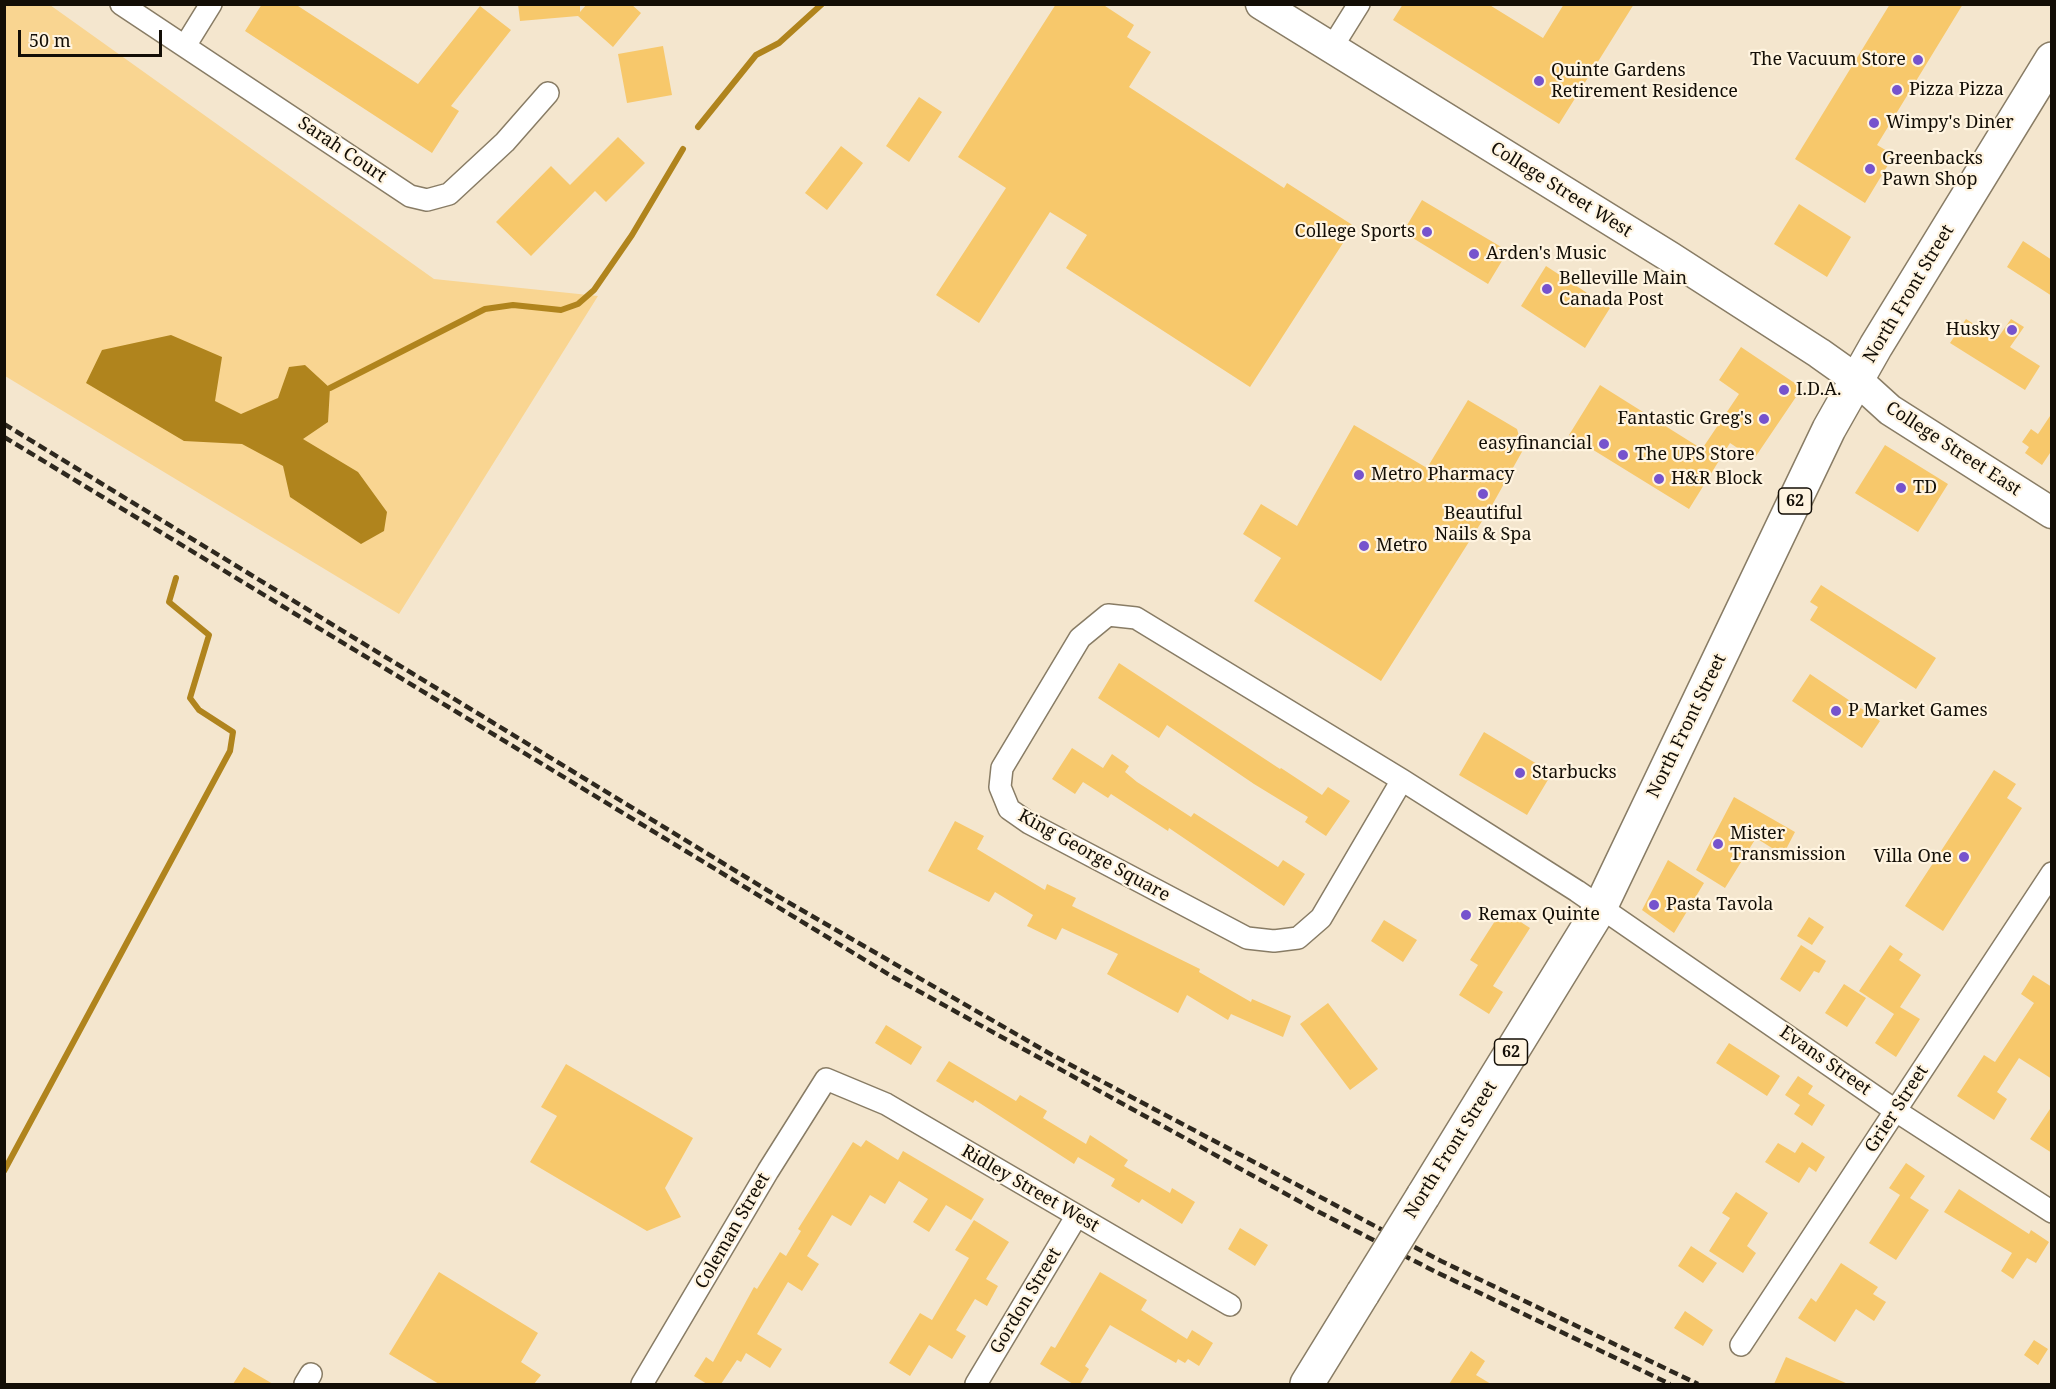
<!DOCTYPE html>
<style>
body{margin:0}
#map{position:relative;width:2056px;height:1389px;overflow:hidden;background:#f4e6ce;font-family:"Noto Serif",serif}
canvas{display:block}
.frame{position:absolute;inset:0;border:6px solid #130e06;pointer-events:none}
.scale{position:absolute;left:18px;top:30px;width:144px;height:27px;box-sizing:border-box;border:3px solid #130e06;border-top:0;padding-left:8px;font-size:18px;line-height:21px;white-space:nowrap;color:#130e06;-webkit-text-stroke:4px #fff4e0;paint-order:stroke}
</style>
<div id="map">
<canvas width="2056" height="1389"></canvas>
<div class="frame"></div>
<div class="scale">50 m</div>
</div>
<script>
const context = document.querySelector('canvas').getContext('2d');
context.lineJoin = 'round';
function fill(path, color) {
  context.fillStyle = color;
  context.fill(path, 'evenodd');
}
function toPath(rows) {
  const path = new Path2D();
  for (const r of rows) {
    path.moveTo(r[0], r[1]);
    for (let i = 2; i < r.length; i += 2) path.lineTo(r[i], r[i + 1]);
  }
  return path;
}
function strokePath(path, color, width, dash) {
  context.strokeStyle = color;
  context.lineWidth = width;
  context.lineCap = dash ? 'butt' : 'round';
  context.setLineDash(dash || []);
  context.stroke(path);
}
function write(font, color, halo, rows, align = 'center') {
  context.font = font + ' "Noto Serif",serif';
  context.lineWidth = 4.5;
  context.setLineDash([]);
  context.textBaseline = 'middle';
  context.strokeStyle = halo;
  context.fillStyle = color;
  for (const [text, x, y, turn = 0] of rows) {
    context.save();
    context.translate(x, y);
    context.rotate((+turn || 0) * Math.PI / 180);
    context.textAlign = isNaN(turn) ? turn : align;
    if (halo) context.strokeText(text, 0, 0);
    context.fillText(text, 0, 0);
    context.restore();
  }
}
fill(toPath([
 [4,5,50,5,434,279,598,296,399,614,5,376]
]), '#f9d591');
fill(toPath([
 [171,335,222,357,215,401,241,414,278,398,289,367,305,365,330,388,328,422,303,439,358,472,387,512,384,531,361,544,290,497,283,466,242,444,184,441,86,383,102,350]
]), '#b0841d');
strokePath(toPath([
 [698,127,756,55,779,43,822,4],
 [330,388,485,309,513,305,561,310,578,304,594,290,632,235,683,149],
 [4,1171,230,751,233,732,199,710,190,698,209,635,169,602,176,578]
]), '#b0841d', 6);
fill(toPath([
 [262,4,295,4,418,84,480,6,511,30,451,106,459,111,432,153,245,31],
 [518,4,580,4,580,12,587,4,631,4,641,13,613,47,578,16,520,21],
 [1056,4,1102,4,1134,25,1127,37,1151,52,1129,87,1284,188,1287,183,1354,226,1250,387,1066,268,1087,235,1050,212,979,323,936,295,1006,188,958,157],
 [1403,4,1488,4,1543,38,1564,4,1634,4,1559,124,1393,20],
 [1890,4,1963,4,1877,145,1894,155,1865,203,1795,159],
 [663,46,672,95,627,103,618,54],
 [919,97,942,112,909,162,886,146],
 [618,137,645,163,606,202,595,191,531,256,496,222,551,166,570,185],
 [841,146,863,163,827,210,805,193],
 [1422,200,1508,251,1488,284,1403,232],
 [1799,204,1851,237,1827,277,1774,244],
 [2023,241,2052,260,2052,296,2007,267],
 [1546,266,1610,308,1585,348,1521,306],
 [1966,319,1997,339,2011,319,2024,327,2010,347,2040,366,2025,390,1950,343],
 [1741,347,1802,388,1754,459,1730,443,1689,509,1569,435,1600,385,1702,449,1739,394,1719,380],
 [1468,400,1517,429,1523,450,1491,507,1381,681,1254,601,1281,558,1243,534,1261,504,1297,526,1354,425,1427,468],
 [2052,413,2052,450,2042,465,2025,453,2029,447,2022,442,2031,429,2038,434],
 [1885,445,1948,484,1918,532,1855,493],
 [1821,585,1936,658,1916,689,1810,620,1818,607,1810,602],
 [1119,663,1280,769,1281,768,1322,795,1328,787,1350,801,1326,836,1305,822,1308,817,1254,784,1167,725,1159,738,1098,698],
 [1810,674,1880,721,1862,748,1792,701],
 [1484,732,1552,773,1527,815,1459,775],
 [1072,748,1103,768,1112,754,1129,766,1125,772,1137,782,1191,817,1194,813,1278,867,1283,860,1305,874,1284,906,1169,828,1168,831,1111,794,1108,798,1083,782,1075,794,1052,779],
 [1994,770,2016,784,2007,798,2022,808,1943,931,1905,906],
 [1734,797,1795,832,1783,855,1756,838,1725,888,1696,870],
 [955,821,984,836,977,849,1045,890,1047,884,1076,898,1072,906,1200,969,1199,972,1251,1002,1252,999,1291,1016,1283,1037,1231,1014,1228,1020,1187,995,1178,1013,1107,974,1118,954,1062,928,1056,940,1027,926,1033,915,995,892,989,902,928,871],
 [1668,860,1704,883,1674,933,1642,910],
 [1502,910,1530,928,1493,986,1503,992,1489,1014,1459,995,1478,965,1470,960],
 [1809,917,1824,927,1812,945,1797,936],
 [1384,920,1417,940,1403,962,1371,941],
 [1801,945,1826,961,1819,973,1814,971,1800,992,1780,979],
 [1890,945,1903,954,1899,960,1921,975,1900,1007,1920,1019,1896,1057,1875,1043,1894,1014,1859,991],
 [2033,975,2052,987,2052,1079,2019,1058,1997,1092,2007,1099,1994,1120,1957,1096,1984,1055,1995,1062,2034,1003,2021,994],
 [1844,984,1866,998,1847,1027,1825,1013],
 [1328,1003,1378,1069,1350,1090,1300,1024],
 [886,1025,922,1047,911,1065,875,1043],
 [1729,1043,1780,1076,1767,1096,1716,1063],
 [949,1061,1016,1101,1020,1095,1047,1111,1043,1118,1086,1144,1090,1135,1128,1160,1124,1166,1170,1193,1172,1188,1195,1202,1182,1224,1142,1199,1139,1203,1111,1186,1115,1179,1078,1157,1074,1164,975,1100,973,1103,936,1081],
 [566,1064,693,1138,665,1188,681,1217,647,1231,530,1162,557,1116,541,1107],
 [1798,1076,1813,1086,1808,1094,1825,1105,1812,1126,1794,1114,1800,1105,1785,1095],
 [2052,1106,2052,1153,2030,1139],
 [866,1140,898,1160,903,1151,984,1199,971,1220,946,1205,929,1232,913,1222,928,1199,899,1181,885,1204,870,1195,851,1226,832,1215,807,1256,819,1264,802,1291,788,1282,757,1334,782,1349,770,1368,746,1353,741,1362,737,1360,721,1384,707,1384,694,1376,706,1357,713,1362,754,1287,757,1289,780,1252,786,1256,801,1231,798,1229,853,1142,861,1147],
 [1802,1142,1825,1157,1816,1172,1809,1167,1799,1183,1765,1162,1778,1143,1795,1153],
 [1906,1163,1925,1176,1910,1198,1929,1210,1896,1260,1869,1243,1900,1195,1889,1188],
 [1959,1189,2029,1234,2031,1230,2049,1242,2036,1263,2027,1258,2013,1279,2001,1271,2012,1253,1944,1212],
 [1736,1192,1768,1213,1747,1246,1756,1253,1743,1273,1709,1251,1730,1218,1722,1213],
 [974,1220,1009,1242,986,1279,998,1286,987,1306,975,1299,956,1330,966,1336,952,1359,929,1345,910,1376,889,1363,920,1313,932,1320,969,1258,955,1250],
 [1240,1228,1268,1245,1255,1266,1228,1249],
 [1691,1246,1717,1263,1703,1283,1678,1266],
 [1841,1263,1878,1287,1873,1294,1886,1302,1874,1321,1856,1309,1835,1342,1798,1318,1811,1298,1816,1302],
 [439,1272,538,1333,521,1362,541,1375,534,1384,439,1384,389,1354],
 [1100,1272,1147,1300,1141,1310,1187,1339,1192,1330,1213,1343,1199,1366,1188,1359,1185,1363,1178,1359,1176,1363,1110,1325,1085,1366,1089,1369,1080,1384,1073,1384,1040,1364,1051,1346,1055,1348],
 [1685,1311,1713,1330,1703,1346,1674,1328],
 [2034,1340,2048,1349,2038,1365,2024,1355],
 [1471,1351,1485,1361,1476,1375,1491,1384,1449,1384],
 [1786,1357,1848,1384,1774,1384],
 [244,1367,273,1384,233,1384]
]), '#f7c86b');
const street = toPath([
 [121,4,410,196,427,200,449,194,505,142,548,93],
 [185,46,211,4],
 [1331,49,1359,4],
 [1402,780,1321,918,1298,938,1274,941,1247,938,1029,823,1009,809,1000,787,1002,768,1080,638,1108,615,1136,618,1402,780,1577,891,1896,1111,2052,1212],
 [1741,1345,2052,873],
 [305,1384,311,1374],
 [642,1384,768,1171,826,1079,886,1104,1230,1305],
 [976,1384,1076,1217]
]);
const secondary = toPath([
 [1261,4,1670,257,1819,353,1857,380,1890,410,2052,513]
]);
const primary = toPath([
 [1423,1196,1600,908,1829,429,1876,346,2052,59],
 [1307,1384,1363,1293]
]);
strokePath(street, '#887c65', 24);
strokePath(secondary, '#887c65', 33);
strokePath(primary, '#887c65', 36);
strokePath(street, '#fff', 21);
strokePath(secondary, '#fff', 30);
strokePath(primary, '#fff', 33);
strokePath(toPath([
 [4,424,767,890,1054,1056,1441,1261,1698,1384],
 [4,437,893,977,1315,1210,1436,1272,1670,1384]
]), '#2e281e', 4.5, [9, 4.5]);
const primaryBridge = toPath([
 [1363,1293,1423,1196]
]);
strokePath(primaryBridge, '#887c65', 36, []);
strokePath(primaryBridge, '#fff', 33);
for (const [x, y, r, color] of [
 [1918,60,6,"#7653cd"],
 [1539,81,6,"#7653cd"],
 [1897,90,6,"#7653cd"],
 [1874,123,6,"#7653cd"],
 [1870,169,6,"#7653cd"],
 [1427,232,6,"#7653cd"],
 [1474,254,6,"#7653cd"],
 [1547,289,6,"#7653cd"],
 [2012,330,6,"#7653cd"],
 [1784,390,6,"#7653cd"],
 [1764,419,6,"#7653cd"],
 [1604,444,6,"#7653cd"],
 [1623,455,6,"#7653cd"],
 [1359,475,6,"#7653cd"],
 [1659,479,6,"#7653cd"],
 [1901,488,6,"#7653cd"],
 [1483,494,6,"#7653cd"],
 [1364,546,6,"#7653cd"],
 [1836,711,6,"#7653cd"],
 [1520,773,6,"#7653cd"],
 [1718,844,6,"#7653cd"],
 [1964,857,6,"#7653cd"],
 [1654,905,6,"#7653cd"],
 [1466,915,6,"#7653cd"]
]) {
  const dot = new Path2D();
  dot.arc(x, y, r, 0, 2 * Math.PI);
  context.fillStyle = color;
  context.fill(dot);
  strokePath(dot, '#fff4e0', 2);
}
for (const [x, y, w] of [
 [1795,501,33],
 [1511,1052,33]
]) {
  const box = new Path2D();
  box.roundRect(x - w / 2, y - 13, w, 26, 4.5);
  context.fillStyle = '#fff4e0';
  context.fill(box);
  strokePath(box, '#130e06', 1.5);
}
write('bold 16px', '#130e06', null, [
 ["62",1795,501],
 ["62",1511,1052]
]);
write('18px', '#130e06', '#fff4e0', [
 ["The Vacuum Store",1906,60,"right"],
 ["Quinte Gardens",1551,71],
 ["Retirement Residence",1551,92],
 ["Pizza Pizza",1909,90],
 ["Wimpy's Diner",1886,123],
 ["Greenbacks",1882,159],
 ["Pawn Shop",1882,180],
 ["College Sports",1415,232,"right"],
 ["Arden's Music",1486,254],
 ["Belleville Main",1559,279],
 ["Canada Post",1559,300],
 ["Husky",2000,330,"right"],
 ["I.D.A.",1796,390],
 ["Fantastic Greg's",1752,419,"right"],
 ["easyfinancial",1592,444,"right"],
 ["The UPS Store",1635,455],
 ["Metro Pharmacy",1371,475],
 ["H&R Block",1671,479],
 ["TD",1913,488],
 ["Beautiful",1483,514,"center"],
 ["Nails & Spa",1483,535,"center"],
 ["Metro",1376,546],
 ["P Market Games",1848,711],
 ["Starbucks",1532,773],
 ["Mister",1730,834],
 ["Transmission",1730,855],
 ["Villa One",1952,857,"right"],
 ["Pasta Tavola",1666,905],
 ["Remax Quinte",1478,915]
], 'left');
write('18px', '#130e06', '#fff4e0', [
 ["Sarah Court",342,150,34],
 ["College Street West",1561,190,32],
 ["North Front Street",1909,294,-59],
 ["College Street East",1953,449,33],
 ["North Front Street",1687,726,-64],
 ["King George Square",1094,856,29],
 ["Evans Street",1825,1061,35],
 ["Grier Street",1897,1109,-57],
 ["North Front Street",1451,1150,-58],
 ["Ridley Street West",1030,1189,30],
 ["Coleman Street",733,1231,-60],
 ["Gordon Street",1026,1301,-59]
]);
</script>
